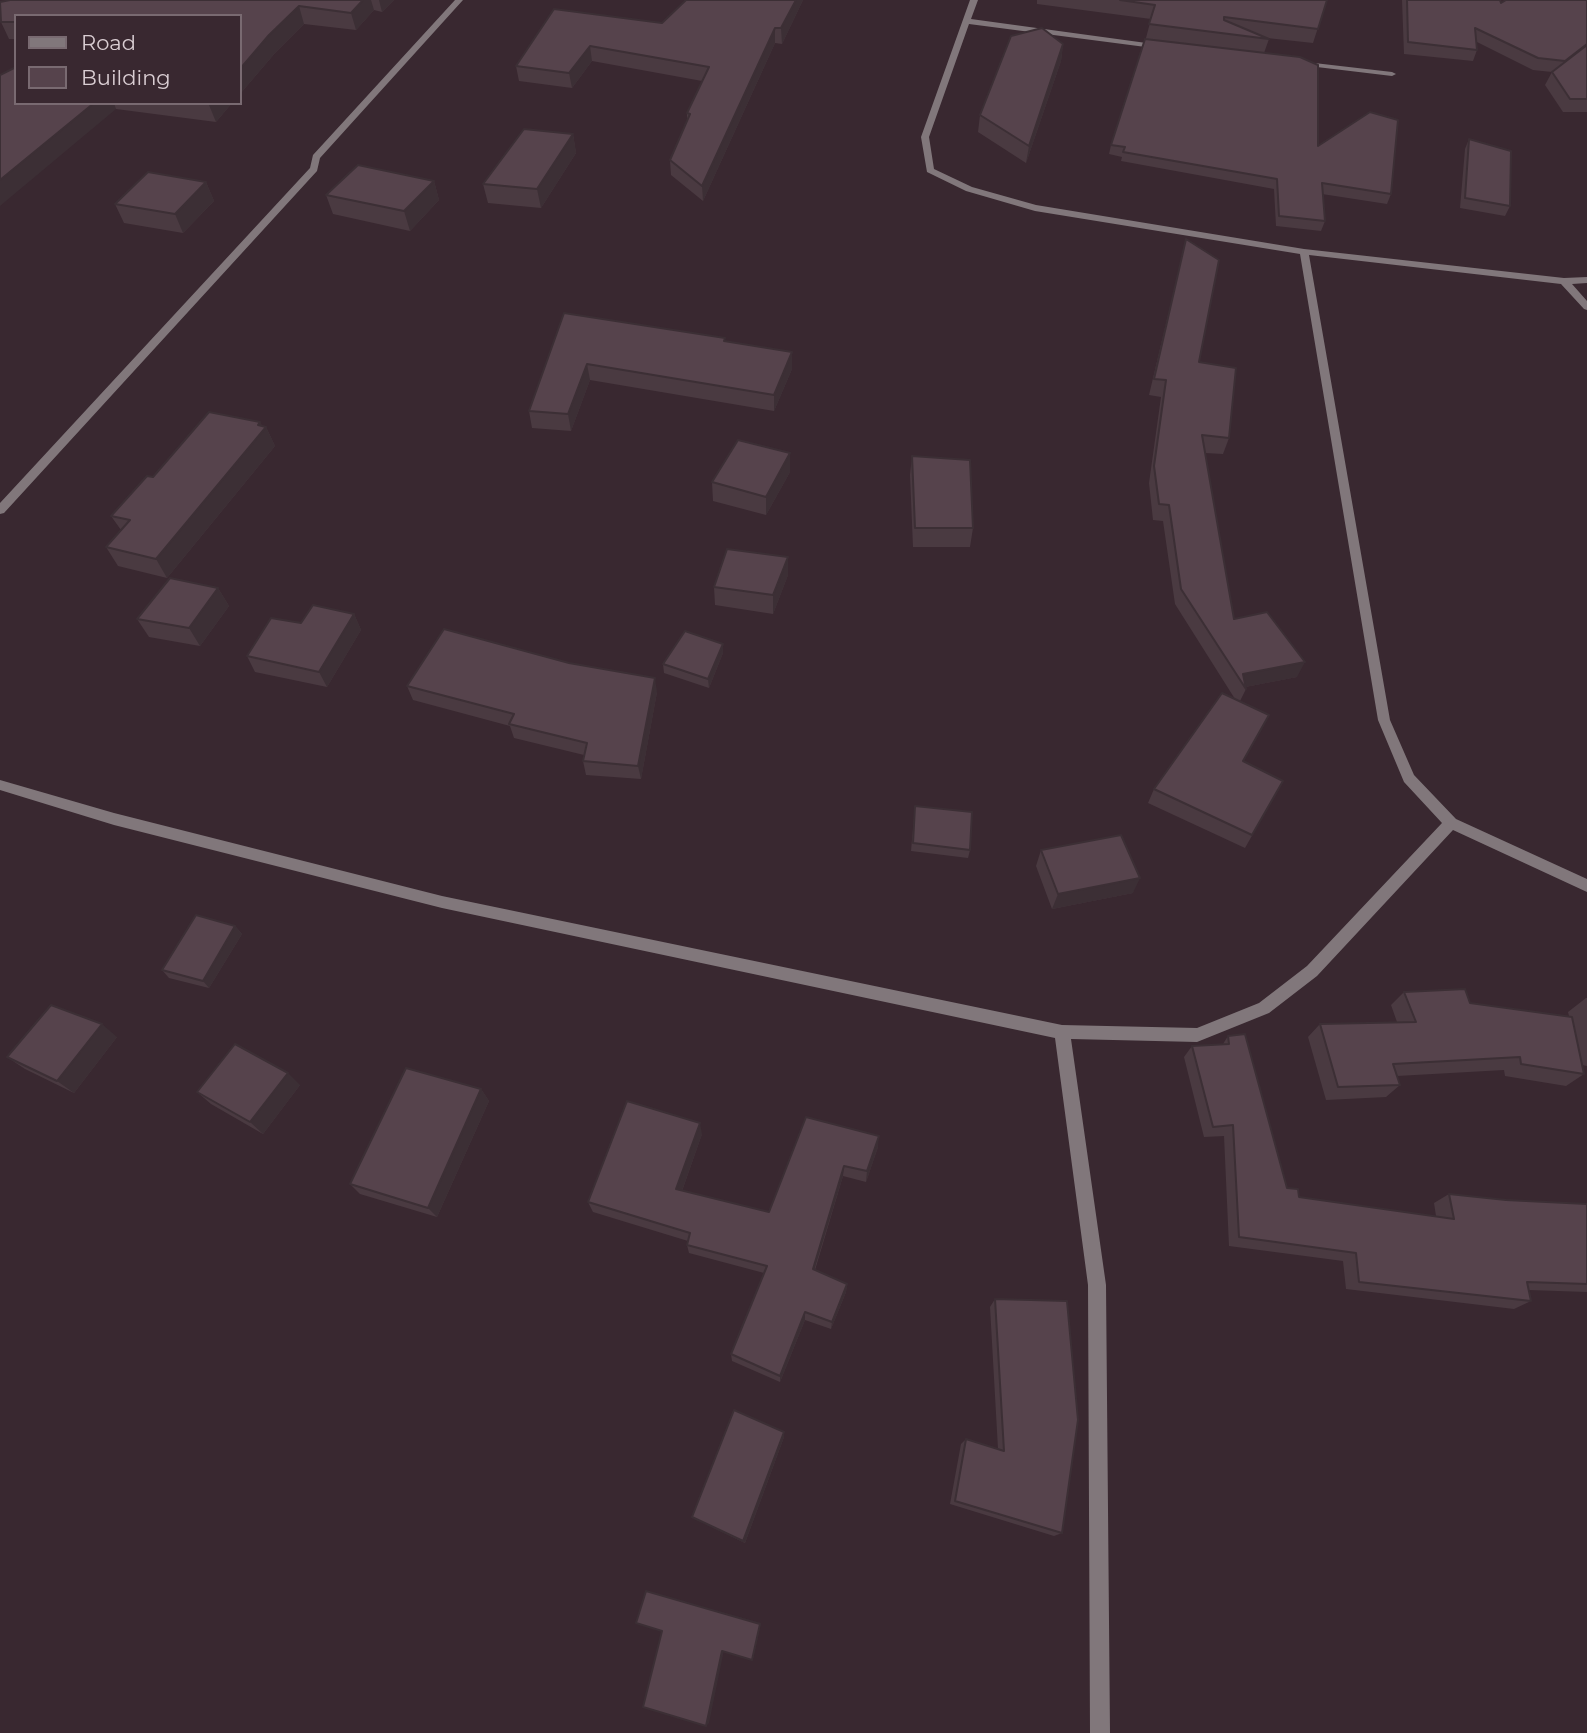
<!DOCTYPE html>
<style>
body{margin:0}
#map{position:relative;width:1587px;height:1733px;overflow:hidden;background:#392830;font-family:Montserrat,sans-serif}
canvas{display:block}
.legend{position:absolute;left:14px;top:14px;width:228px;height:91px;box-sizing:border-box;background:#392830;border:2px solid #796a71;margin:0;padding:9px 12px;list-style:none;font-size:21px;color:#daced3}
.legend li{display:flex;align-items:center;gap:14px;height:35px}
.legend b{width:35px;border:2px solid #796a71}
</style>
<div id="map">
<canvas width="1587" height="1733"></canvas>
<ul class="legend">
<li><b style="height:9px;background:#81777b"></b>Road</li>
<li><b style="height:19px;background:#56434c"></b>Building</li>
</ul>
</div>
<script>
const context = document.querySelector('canvas').getContext('2d');
context.lineJoin = 'round';
function toPath(rows) {
  const path = new Path2D();
  for (const r of rows) {
    path.moveTo(r[0], r[1]);
    for (let i = 2; i < r.length; i += 2) path.lineTo(r[i], r[i + 1]);
  }
  return path;
}
function fill(path, color) {
  context.fillStyle = color;
  context.fill(path, 'evenodd');
}
function strokePath(path, color, width, dash) {
  context.strokeStyle = color;
  context.lineWidth = width;
  context.lineCap = dash ? 'butt' : 'round';
  context.setLineDash(dash || []);
  context.stroke(path);
}
fill(toPath([
 [455,0,463,0,320,158,317,171,4,513,0,514,0,503,310,168,313,155,455,0],
 [970,0,978,0,971,19,1161,45,1165,47,1161,49,969,24,929,137,934,169,972,187,1036,205,1304,249,1564,278,1587,277,1587,283,1572,284,1587,301,1587,310,1584,309,1561,284,1309,255,1390,720,1414,775,1456,819,1587,879,1587,892,1453,830,1317,976,1269,1013,1197,1042,1071,1039,1106,1285,1110,1733,1090,1733,1088,1285,1055,1038,442,908,114,825,0,790,0,780,114,813,442,896,1062,1025,1197,1028,1259,1003,1307,966,1442,823,1404,782,1378,720,1300,254,1035,211,966,191,927,172,921,137,970,0],
 [1297,61,1392,72,1396,74,1392,76,1300,65,1297,65,1297,61]
]), '#81777b');
fill(toPath([
 [10,0,394,0,382,12,374,10,356,30,304,24,275,53,240,94,240,16,16,16,16,39,9,39,1,22],
 [686,0,803,0,782,44,775,43,703,201,671,175,670,160,687,120,687,113,702,81,592,61,572,88,519,81,516,66,662,23],
 [1037,0,1327,0,1313,43,1267,38,1269,39,1264,53,1318,146,1391,194,1387,204,1322,194,1325,221,1321,231,1276,226,1274,189,1121,161,1122,157,1109,154,1111,145,1146,38,1151,19,1037,4],
 [1402,0,1500,0,1501,3,1587,0,1587,112,1563,112,1545,85,1552,72,1533,70,1477,42,1477,50,1473,61,1404,54],
 [1063,44,1061,61,1026,163,978,132,980,115],
 [16,103,232,103,216,122,116,109],
 [573,134,576,153,541,208,488,203,483,184],
 [1469,139,1510,206,1505,216,1460,208,1465,149],
 [434,181,439,200,410,231,333,214,326,195],
 [206,182,214,201,183,233,124,223,115,204],
 [1186,239,1199,362,1229,438,1223,454,1205,453,1234,619,1297,677,1245,687,1246,689,1240,701,1269,715,1243,761,1283,781,1245,848,1148,803,1154,789,1235,699,1175,604,1163,521,1153,520,1149,483,1161,397,1149,395],
 [564,313,725,341,792,369,774,411,590,380,571,431,532,428,529,411],
 [260,422,262,426,266,427,275,446,167,578,118,566,106,547,121,530,111,516,153,477],
 [790,453,790,472,766,515,713,501,712,482],
 [912,456,973,528,970,547,913,547,910,475],
 [788,557,788,575,773,614,715,605,714,587],
 [218,588,229,606,200,646,149,637,137,619],
 [354,614,361,630,327,687,255,672,247,656,301,623],
 [723,644,723,653,709,688,664,673,663,664],
 [569,663,657,692,641,779,586,775,583,761,584,755,514,738,510,726,413,700,407,686],
 [915,806,970,850,968,858,911,851],
 [1041,850,1133,893,1052,909,1036,866],
 [235,926,242,934,209,988,169,978,162,970],
 [1404,992,1470,1003,1569,1016,1568,1012,1586,998,1587,998,1587,1066,1582,1065,1584,1074,1566,1086,1505,1076,1504,1070,1397,1076,1400,1085,1386,1097,1326,1100,1308,1037,1320,1024,1397,1022,1391,1005],
 [1228,1036,1287,1188,1299,1197,1436,1216,1434,1203,1449,1194,1506,1200,1587,1204,1587,1292,1529,1290,1531,1301,1514,1309,1346,1289,1343,1261,1229,1246,1224,1136,1204,1137,1184,1057,1192,1046,1223,1044],
 [117,1037,74,1093,25,1069,7,1057],
 [300,1085,263,1134,211,1104,197,1092],
 [481,1089,489,1101,437,1217,360,1194,350,1184],
 [806,1117,878,1147,866,1182,843,1176,815,1270,847,1284,846,1292,831,1329,805,1320,780,1382,732,1361,731,1354,764,1273,689,1253,687,1245,688,1241,593,1212,588,1202,702,1134,682,1191,769,1212],
 [995,1299,1062,1533,1054,1536,950,1504,961,1444,966,1439,998,1449,990,1307],
 [784,1432,784,1437,745,1543,695,1519,692,1517]
]), '#4a3a41');
fill(toPath([
 [363,0,371,0,374,10,356,30,351,13],
 [379,0,394,0,382,12],
 [796,0,803,0,782,44,781,28],
 [299,6,304,24,275,53,240,94,240,69,269,35],
 [775,28,775,43,703,201,702,186],
 [1063,44,1061,61,1026,163,1029,146],
 [590,46,592,61,572,88,569,73],
 [94,103,114,103,116,109,0,206,0,180],
 [210,103,232,103,216,122,209,105],
 [573,134,576,153,541,208,537,189],
 [434,181,439,200,410,231,404,211],
 [206,182,214,201,183,233,175,214],
 [792,352,792,369,774,411,774,395],
 [587,364,590,380,571,431,568,414],
 [260,422,264,430,266,427,275,446,167,578,156,559],
 [790,453,790,472,766,515,766,497],
 [788,557,788,575,773,614,773,595],
 [218,588,229,606,200,646,189,628],
 [354,614,361,630,327,687,319,672],
 [723,644,723,653,709,688,708,679],
 [1305,662,1297,677,1245,687,1243,674],
 [655,678,657,692,641,779,638,766],
 [1140,878,1133,893,1052,909,1058,894],
 [235,926,242,934,209,988,203,981],
 [102,1024,117,1037,74,1093,57,1081],
 [288,1073,300,1085,263,1134,250,1122],
 [481,1089,489,1101,437,1217,428,1208],
 [700,1123,702,1134,679,1199,676,1189],
 [879,1136,878,1147,866,1182,867,1171],
 [844,1166,843,1176,812,1277,813,1269],
 [847,1284,846,1292,831,1329,832,1322],
 [805,1312,805,1320,780,1382,780,1376],
 [784,1432,784,1437,745,1543,743,1541],
 [646,1591,761,1623,753,1659,752,1660],
 [724,1650,709,1723,706,1726,722,1651]
]), '#3c2f35');
const building = toPath([
 [10,0,363,0,351,13,299,6,269,35,240,69,240,16,16,16,16,22,1,22,0,2,10,0],
 [686,0,796,0,781,28,775,28,702,186,670,160,690,114,687,113,709,67,590,46,569,73,516,66,554,9,662,23,686,0],
 [1120,0,1327,0,1318,29,1224,17,1224,20,1269,39,1149,24,1155,5,1120,0],
 [1407,0,1500,0,1501,3,1506,0,1587,0,1587,44,1565,61,1538,58,1475,28,1477,50,1408,42,1407,0],
 [1042,28,1063,44,1029,146,980,115,1011,36,1042,28],
 [1145,39,1300,57,1318,65,1318,146,1370,112,1398,120,1391,194,1322,183,1325,221,1279,216,1277,179,1123,152,1125,147,1111,145,1145,39],
 [1587,45,1587,99,1570,99,1552,72,1587,45],
 [16,67,16,103,94,103,0,180,0,75,16,67],
 [524,129,573,134,537,189,483,184,524,129],
 [1469,139,1511,151,1510,206,1465,198,1469,139],
 [358,165,434,181,404,211,326,195,358,165],
 [148,172,206,182,175,214,115,204,148,172],
 [1186,239,1219,260,1199,362,1236,368,1229,438,1202,435,1234,619,1267,612,1305,662,1243,674,1246,689,1181,589,1169,505,1159,504,1154,466,1166,380,1154,379,1186,239],
 [564,313,725,338,724,341,792,352,774,395,587,364,568,414,529,411,564,313],
 [209,412,260,422,258,425,266,427,156,559,106,547,130,520,111,516,147,476,153,477,209,412],
 [738,440,790,453,766,497,712,482,738,440],
 [912,456,970,460,973,528,915,528,912,456],
 [727,549,788,557,773,595,714,587,727,549],
 [170,578,218,588,189,628,137,619,170,578],
 [313,605,354,614,319,672,247,656,271,618,301,623,313,605],
 [444,629,569,663,655,678,638,766,583,761,587,743,509,724,514,714,407,686,444,629],
 [685,631,723,644,708,679,663,664,685,631],
 [1222,693,1269,715,1243,761,1283,781,1252,835,1154,789,1222,693],
 [915,806,972,812,970,850,913,843,915,806],
 [1121,835,1140,878,1058,894,1041,850,1121,835],
 [196,915,235,926,203,981,162,970,196,915],
 [1465,989,1470,1003,1572,1017,1584,1074,1521,1064,1520,1057,1393,1064,1400,1085,1338,1087,1320,1024,1416,1022,1404,992,1465,989],
 [51,1005,102,1024,57,1081,7,1057,51,1005],
 [1245,1034,1287,1188,1298,1189,1299,1197,1454,1219,1449,1194,1506,1200,1587,1204,1587,1284,1527,1282,1531,1301,1359,1282,1356,1253,1239,1237,1233,1125,1213,1127,1192,1046,1229,1044,1228,1036,1245,1034],
 [235,1044,288,1073,250,1122,197,1092,235,1044],
 [406,1068,481,1089,428,1208,350,1184,406,1068],
 [627,1101,700,1123,676,1189,769,1212,806,1117,879,1136,867,1171,844,1166,813,1269,847,1284,832,1322,805,1312,780,1376,731,1354,767,1266,687,1245,690,1233,588,1202,627,1101],
 [995,1299,1067,1301,1078,1420,1062,1533,955,1501,966,1439,1004,1451,995,1299],
 [734,1410,784,1432,743,1541,692,1517,734,1410],
 [646,1591,760,1624,752,1660,722,1651,706,1726,643,1707,662,1631,636,1623,646,1591]
]);
fill(building, '#56434c');
strokePath(building, '#3c2f35', 2);
</script>
